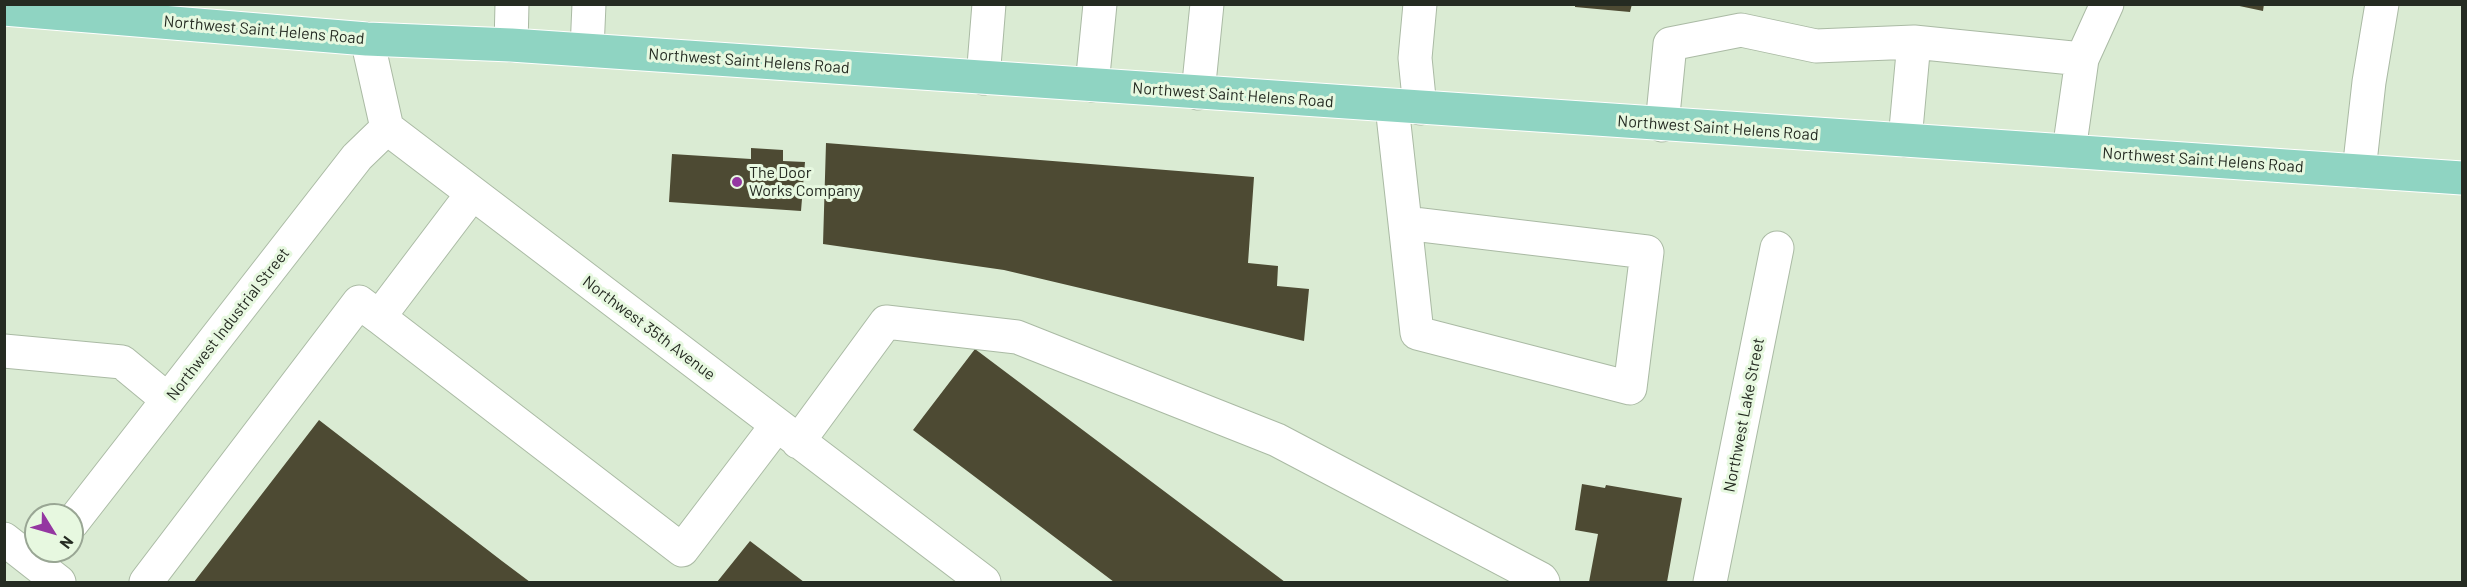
<!DOCTYPE html>
<style>
body{margin:0}
#map{position:relative;width:2467px;height:587px;overflow:hidden;background:#daebd3;font-family:Barlow,sans-serif}
canvas{display:block}
.frame{position:absolute;inset:0;border:6px solid #252b22;pointer-events:none}
.north{position:absolute;left:24px;top:503px;width:60px;height:60px;box-sizing:border-box;background:#e7f8e0;border:2px solid #99a694;border-radius:50%;rotate:127deg;font-size:16px;font-weight:700;line-height:24px;text-align:center;color:#252b22}
.north::after{content:'';display:block;margin:auto;width:21px;height:27px;background:#9437a1;clip-path:polygon(50% 0,100% 100%,50% 72%,0 100%)}
</style>
<div id="map">
<canvas width="2467" height="587"></canvas>
<div class="frame"></div>
<div class="north">N</div>
</div>
<script>
const context = document.querySelector('canvas').getContext('2d');
context.lineJoin = 'round';
function fill(path, color) {
  context.fillStyle = color;
  context.fill(path, 'evenodd');
}
function toPath(rows) {
  const path = new Path2D();
  for (const r of rows) {
    path.moveTo(r[0], r[1]);
    for (let i = 2; i < r.length; i += 2) path.lineTo(r[i], r[i + 1]);
  }
  return path;
}
function strokePath(path, color, width, dash) {
  context.strokeStyle = color;
  context.lineWidth = width;
  context.lineCap = dash ? 'butt' : 'round';
  context.setLineDash(dash || []);
  context.stroke(path);
}
function write(font, color, halo, rows, align = 'center') {
  context.font = font + ' Barlow,sans-serif';
  context.lineWidth = 6;
  context.setLineDash([]);
  context.textBaseline = 'middle';
  context.strokeStyle = halo;
  context.fillStyle = color;
  for (const [text, x, y, turn = 0] of rows) {
    context.save();
    context.translate(x, y);
    context.rotate((+turn || 0) * Math.PI / 180);
    context.textAlign = isNaN(turn) ? turn : align;
    if (halo) context.strokeText(text, 0, 0);
    context.fillText(text, 0, 0);
    context.restore();
  }
}
fill(toPath([
 [1575,4,1632,4,1630,12,1575,7],
 [2230,4,2264,4,2263,11],
 [826,143,1254,177,1248,263,1278,266,1277,286,1309,289,1304,341,1004,270,823,244],
 [751,148,783,150,783,161,805,162,801,211,669,202,672,154,751,159],
 [975,349,1285,582,1114,582,913,430],
 [319,420,502,561,530,582,194,582],
 [1582,484,1605,488,1606,485,1682,498,1667,582,1589,582,1598,534,1575,530],
 [750,541,804,582,717,582]
]), '#4d4a33');
const minor = toPath([
 [1420,4,1415,58,1420,108],
 [367,39,387,128,984,582],
 [511,45,512,4],
 [587,50,589,4],
 [983,78,989,4],
 [1092,85,1100,4],
 [1198,93,1207,4],
 [1392,106,1405,223,1647,252,1630,388,1417,333,1405,223],
 [1662,125,1670,44,1741,30,1816,46,1914,42,2082,59],
 [1905,140,1914,42],
 [2069,151,2082,59,2107,4],
 [2359,171,2369,82,2382,4],
 [472,194,379,317,682,550,777,425],
 [4,351,122,362,168,400],
 [798,442,886,322,1017,337,1277,440,1541,579,1543,582],
 [72,523,357,157,387,128],
 [4,539,59,582],
 [146,582,359,302,379,317],
 [1710,582,1777,248]
]);
const major = toPath([
 [4,9,367,39,511,45,2462,178]
]);
strokePath(minor, '#aabaa4', 35);
strokePath(major, '#fff', 35);
strokePath(minor, '#fff', 33);
strokePath(major, '#8fd4c2', 33);
for (const [x, y, r, color] of [
 [737,182,6,"#9437a1"]
]) {
  const dot = new Path2D();
  dot.arc(x, y, r, 0, 2 * Math.PI);
  context.fillStyle = color;
  context.fill(dot);
  strokePath(dot, '#e7f8e0', 2);
}
write('16px', '#252b22', '#e7f8e0', [
 ["Northwest Saint Helens Road",264,30,5],
 ["Northwest Saint Helens Road",749,61,4],
 ["Northwest Saint Helens Road",1233,95,4],
 ["Northwest Saint Helens Road",1718,128,4],
 ["Northwest Saint Helens Road",2203,160,4],
 ["Northwest Industrial Street",228,324,-52],
 ["Northwest 35th Avenue",649,328,37],
 ["Northwest Lake Street",1744,415,-79]
]);
write('16px', '#252b22', '#e7f8e0', [
 ["The Door",749,173],
 ["Works Company",749,191]
], 'left');
</script>
